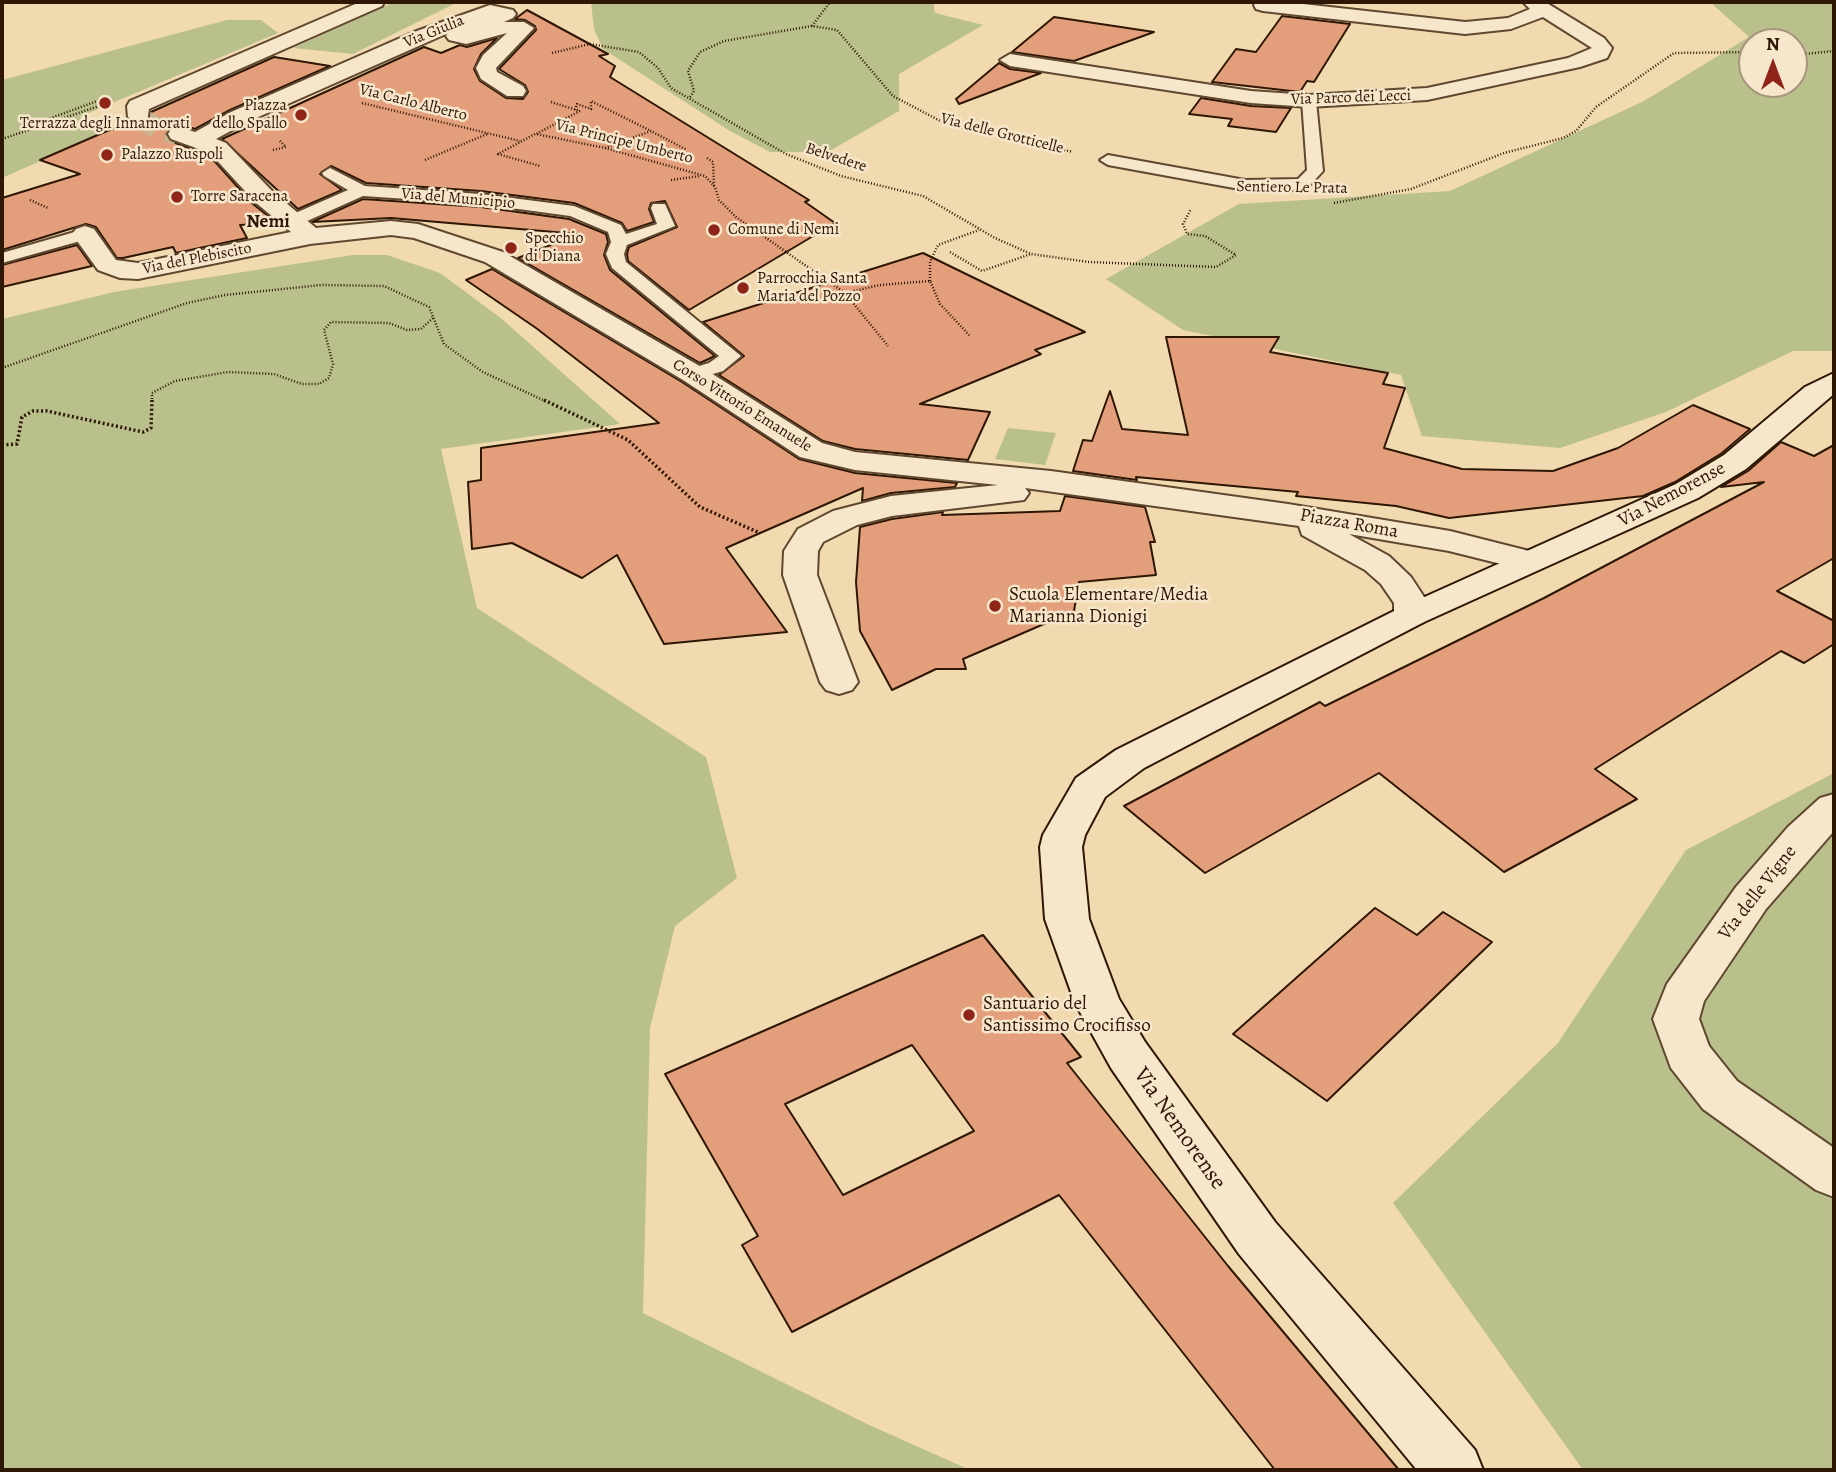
<!DOCTYPE html>
<style>
body{margin:0}
#map{position:relative;width:1836px;height:1472px;overflow:hidden;background:#f1dab0;font-family:Alegreya,serif}
canvas{display:block}
.frame{position:absolute;inset:0;border:4px solid #2e1704;pointer-events:none}
.north{position:absolute;left:1738px;top:28px;width:70px;height:70px;box-sizing:border-box;background:#f6e7cc;border:2px solid #a6947c;border-radius:50%;rotate:0deg;font-size:19px;font-weight:700;line-height:28px;text-align:center;color:#2e1704}
.north::after{content:'';display:block;margin:auto;width:24px;height:32px;background:#8f2418;clip-path:polygon(50% 0,100% 100%,50% 72%,0 100%)}
</style>
<div id="map">
<canvas width="1836" height="1472"></canvas>
<div class="frame"></div>
<div class="north">N</div>
</div>
<script>
const context = document.querySelector('canvas').getContext('2d');
context.lineJoin = 'round';
function fill(path, color) {
  context.fillStyle = color;
  context.fill(path, 'evenodd');
}
function toPath(rows) {
  const path = new Path2D();
  for (const r of rows) {
    path.moveTo(r[0], r[1]);
    for (let i = 2; i < r.length; i += 2) path.lineTo(r[i], r[i + 1]);
  }
  return path;
}
function strokePath(path, color, width, dash) {
  context.strokeStyle = color;
  context.lineWidth = width;
  context.lineCap = dash ? 'butt' : 'round';
  context.setLineDash(dash || []);
  context.stroke(path);
}
function write(font, color, halo, rows, align = 'center') {
  context.font = font + ' Alegreya,serif';
  context.lineWidth = 5;
  context.setLineDash([]);
  context.textBaseline = 'middle';
  context.strokeStyle = halo;
  context.fillStyle = color;
  for (const [text, x, y, turn = 0] of rows) {
    context.save();
    context.translate(x, y);
    context.rotate((+turn || 0) * Math.PI / 180);
    context.textAlign = isNaN(turn) ? turn : align;
    if (halo) context.strokeText(text, 0, 0);
    context.fillText(text, 0, 0);
    context.restore();
  }
}
fill(toPath([
 [394,2,458,2,353,54,293,48],
 [591,2,933,2,935,13,983,25,899,74,899,111,828,152,770,152,730,131,603,49,594,29],
 [1710,2,1834,2,1834,351,1793,351,1666,412,1560,448,1422,436,1401,375,1183,330,1106,279,1239,204,1450,191,1644,101,1749,37],
 [1752,42,1794,42,1794,84,1752,84],
 [227,20,261,20,278,33,79,117,112,129,2,178,2,80],
 [353,255,387,255,440,273,502,319,620,424,441,449,477,608,706,757,737,878,675,926,650,1028,643,1313,867,1424,970,1470,2,1470,2,319,114,292],
 [1008,428,1056,433,1045,465,995,459],
 [1834,773,1834,1470,1583,1470,1393,1203,1558,1043,1686,850]
]), '#b9c08c');
const building = toPath([
 [527,10,608,54,599,56,615,66,610,77,809,200,805,202,835,223,689,310,628,261,627,254,629,247,677,227,665,201,651,203,649,209,654,222,627,231,622,223,574,203,481,191,366,183,331,166,320,174,342,190,298,209,222,139,424,47,441,53,460,45,467,47,497,38,481,54,474,69,480,81,506,98,523,99,528,92,525,85,499,69,536,30,535,26,525,20,515,19,527,10],
 [1282,16,1350,24,1314,82,1307,81,1300,92,1212,82,1236,49,1256,52,1282,16],
 [1054,17,1154,32,1074,61,1012,52,1054,17],
 [274,57,330,66,230,110,195,129,180,124,170,126,166,135,170,141,209,155,253,204,277,223,240,225,247,238,176,253,173,247,123,258,117,258,96,227,86,224,2,250,2,198,80,174,40,160,130,121,138,126,148,125,151,112,274,57],
 [999,63,1010,69,1041,73,959,104,956,99,999,63],
 [1201,98,1251,106,1291,108,1276,132,1228,126,1232,119,1189,114,1201,98],
 [363,199,481,207,569,219,606,234,608,242,604,255,610,270,715,356,700,363,518,258,578,234,391,218,312,222,363,199],
 [77,245,92,266,2,287,2,265,77,245],
 [923,253,1085,332,1035,350,1041,354,920,404,990,412,968,460,855,449,823,441,719,375,744,356,703,322,923,253],
 [492,269,682,382,799,459,855,473,957,483,955,487,891,493,862,501,863,488,726,548,787,632,664,644,617,555,582,578,512,543,472,549,468,482,481,480,481,448,659,423,536,328,466,280,492,269],
 [1166,337,1279,337,1270,352,1388,373,1383,384,1405,388,1384,448,1462,469,1553,471,1618,448,1693,405,1750,429,1722,453,1675,482,1643,496,1449,518,1396,506,1296,496,1298,492,1136,477,1137,480,1073,471,1083,440,1092,441,1110,391,1122,429,1188,435,1166,337],
 [1781,442,1814,456,1834,445,1834,558,1777,591,1834,621,1834,644,1804,663,1781,651,1595,769,1637,799,1504,872,1379,773,1205,873,1124,806,1320,702,1325,706,1544,598,1764,482,1721,487,1748,471,1781,442],
 [1065,496,1145,507,1155,542,1150,542,1156,575,1079,582,1074,611,963,659,966,669,936,669,892,690,860,631,856,582,860,527,892,519,943,512,942,515,1060,511,1065,496],
 [1375,908,1417,935,1443,912,1492,942,1327,1101,1233,1034,1375,908],
 [983,935,1081,1057,1067,1063,1228,1266,1399,1470,1275,1470,1059,1195,792,1332,742,1245,758,1236,665,1074,983,935],
 [912,1045,974,1131,843,1195,785,1104,912,1045]
]);
fill(building, '#e39f7c');
strokePath(building, '#2e1704', 2);
strokePath(toPath([
 [139,117,158,129,177,134]
]), '#cab38e', 21, [21, 10]);
const service = toPath([
 [1309,97,1316,101,1323,171,1310,185,1293,190,1245,190,1108,165,1100,160,1108,155,1245,180,1298,179,1307,170,1302,101,1309,97],
 [330,168,365,186,481,194,574,206,621,225,626,234,657,224,651,208,653,204,665,204,675,226,627,245,624,254,626,262,741,356,723,371,693,380,686,378,683,374,686,370,709,363,719,356,612,268,606,254,611,242,608,232,570,216,481,204,363,196,296,226,284,226,282,222,284,218,348,190,324,176,322,173,330,168],
 [85,229,91,230,94,234,91,238,2,263,2,253,85,229]
]);
const minor = toPath([
 [360,2,384,2,382,6,149,109,147,122,139,124,128,117,127,106,130,101,360,2],
 [1256,2,1285,2,1465,22,1508,18,1530,9,1523,2,1545,2,1604,38,1612,48,1607,58,1580,67,1427,100,1309,107,1251,103,1010,66,1000,60,1010,54,1251,91,1309,95,1427,88,1568,58,1592,48,1543,17,1511,29,1465,34,1263,11,1256,9,1254,5,1256,2],
 [490,5,513,10,516,14,513,18,504,22,524,22,534,28,496,68,497,72,523,86,526,91,523,96,507,96,481,79,476,68,483,55,507,33,466,44,449,40,446,36,448,33,247,122,216,139,226,143,273,192,316,228,391,221,418,224,503,252,703,368,822,443,855,452,1051,471,1288,504,1450,531,1541,554,1546,561,1541,568,1529,571,1449,551,1349,534,1389,556,1411,577,1428,603,1430,615,1424,622,1412,626,1400,622,1394,615,1394,603,1381,584,1365,570,1302,535,1299,526,1025,488,1029,493,1024,500,892,516,857,525,823,542,818,551,817,575,858,682,852,690,839,694,826,690,820,682,783,575,784,551,798,529,833,511,891,496,998,485,855,470,800,457,683,380,485,262,414,238,391,235,310,244,138,279,120,278,98,270,72,234,76,229,85,226,94,229,116,260,138,263,291,232,255,202,210,153,171,139,168,134,171,129,179,127,195,132,231,112,414,32,490,5],
 [1834,794,1834,831,1766,909,1704,1001,1699,1019,1709,1046,1737,1081,1834,1148,1834,1197,1816,1190,1703,1109,1671,1068,1653,1019,1667,984,1736,887,1788,827,1820,798,1834,794]
]);
const secondary = toPath([
 [1834,373,1834,394,1746,469,1698,498,1424,622,1144,768,1105,797,1085,835,1082,847,1089,919,1119,999,1145,1042,1275,1222,1475,1450,1483,1470,1417,1470,1239,1254,1111,1068,1075,1003,1045,919,1040,847,1043,835,1076,778,1116,750,1400,608,1676,484,1724,455,1805,387,1834,373]
]);
strokePath(service, '#5f482f', 4);
strokePath(minor, '#5f482f', 4);
strokePath(secondary, '#2e1704', 4);
strokePath(toPath([
 [812,26,830,2],
 [552,53,590,44,639,52,658,68,671,88,786,154,841,176,923,196,995,238,1031,254,1089,262,1216,267,1236,255,1205,236,1187,234,1183,224,1191,209],
 [1794,55,1834,51],
 [690,97,694,91,688,71,700,52,724,41,812,26,837,30,893,96,946,124,1073,152],
 [551,102,580,111],
 [362,103,520,141],
 [575,110,577,104,591,109,591,101,651,131],
 [580,111,536,134,605,148,705,176,715,187,719,200,736,217,845,293,888,346],
 [36,128,32,125,100,100],
 [535,134,498,154,540,166],
 [2,139,99,106],
 [605,148,651,131,687,150],
 [273,150,286,147,279,140],
 [707,158,713,162,714,186],
 [425,160,487,134],
 [671,180,700,176],
 [30,200,48,208],
 [1334,203,1411,189,1504,153,1563,138,1576,131,1596,107,1674,53,1752,52],
 [950,252,982,271,1031,254],
 [930,281,930,262,938,245,979,230],
 [845,293,880,285,930,281,940,304,970,336],
 [2,368,187,303,225,295,321,285,384,286,429,307,444,344,483,372,547,402],
 [152,402,152,393,175,381,228,372,274,374,302,384,319,384,329,378,333,364,324,330,331,322,389,323,407,330,421,329,433,318]
]), '#2e1704', 2.5, [1, 2]);
strokePath(toPath([
 [544,400,628,440,700,507,760,533],
 [2,445,17,444,22,417,33,411,47,411,143,432,151,428,152,400]
]), '#2e1704', 3.5, [2, 2.5]);
fill(service, '#f6e7cc');
fill(minor, '#f6e7cc');
fill(secondary, '#f6e7cc');
for (const [x, y, r, color] of [
 [105,103,7,"#8f2418"],
 [301,115,7,"#8f2418"],
 [107,155,7,"#8f2418"],
 [177,197,7,"#8f2418"],
 [714,230,7,"#8f2418"],
 [511,248,7,"#8f2418"],
 [743,288,7,"#8f2418"],
 [995,606,7,"#8f2418"],
 [969,1015,7,"#8f2418"]
]) {
  const dot = new Path2D();
  dot.arc(x, y, r, 0, 2 * Math.PI);
  context.fillStyle = color;
  context.fill(dot);
  strokePath(dot, '#f6e7cc', 2.5);
}
write('16px', '#2e1704', '#f6e7cc', [
 ["Via Giulia",434,32,-22],
 ["Via Parco dei Lecci",1351,98,-2],
 ["Via Carlo Alberto",413,103,14],
 ["Via delle Grotticelle",1002,134,14],
 ["Via Principe Umberto",624,142,14],
 ["Belvedere",836,158,18],
 ["Sentiero Le Prata",1292,188,1],
 ["Via del Municipio",458,199,5],
 ["Via del Plebiscito",197,259,-11],
 ["Corso Vittorio Emanuele",742,406,32]
]);
write('16px', '#2e1704', '#f6e7cc', [
 ["Piazza",287,106,"right"],
 ["dello Spallo",287,124,"right"],
 ["Terrazza degli Innamorati",105,124,"center"],
 ["Palazzo Ruspoli",121,155],
 ["Torre Saracena",191,197],
 ["Comune di Nemi",728,230],
 ["Specchio",525,239],
 ["di Diana",525,257],
 ["Parrocchia Santa",757,279],
 ["Maria del Pozzo",757,297]
], 'left');
write('bold 19px', '#2e1704', '#f6e7cc', [
 ["Nemi",268,222]
]);
write('19px', '#2e1704', '#f6e7cc', [
 ["Via Nemorense",1672,495,-28],
 ["Piazza Roma",1349,524,10],
 ["Via delle Vigne",1758,893,-52]
]);
write('19px', '#2e1704', '#f6e7cc', [
 ["Scuola Elementare/Media",1009,595],
 ["Marianna Dionigi",1009,617],
 ["Santuario del",983,1004],
 ["Santissimo Crocifisso",983,1026]
], 'left');
write('23px', '#2e1704', '#f6e7cc', [
 ["Via Nemorense",1179,1129,55]
]);
</script>
